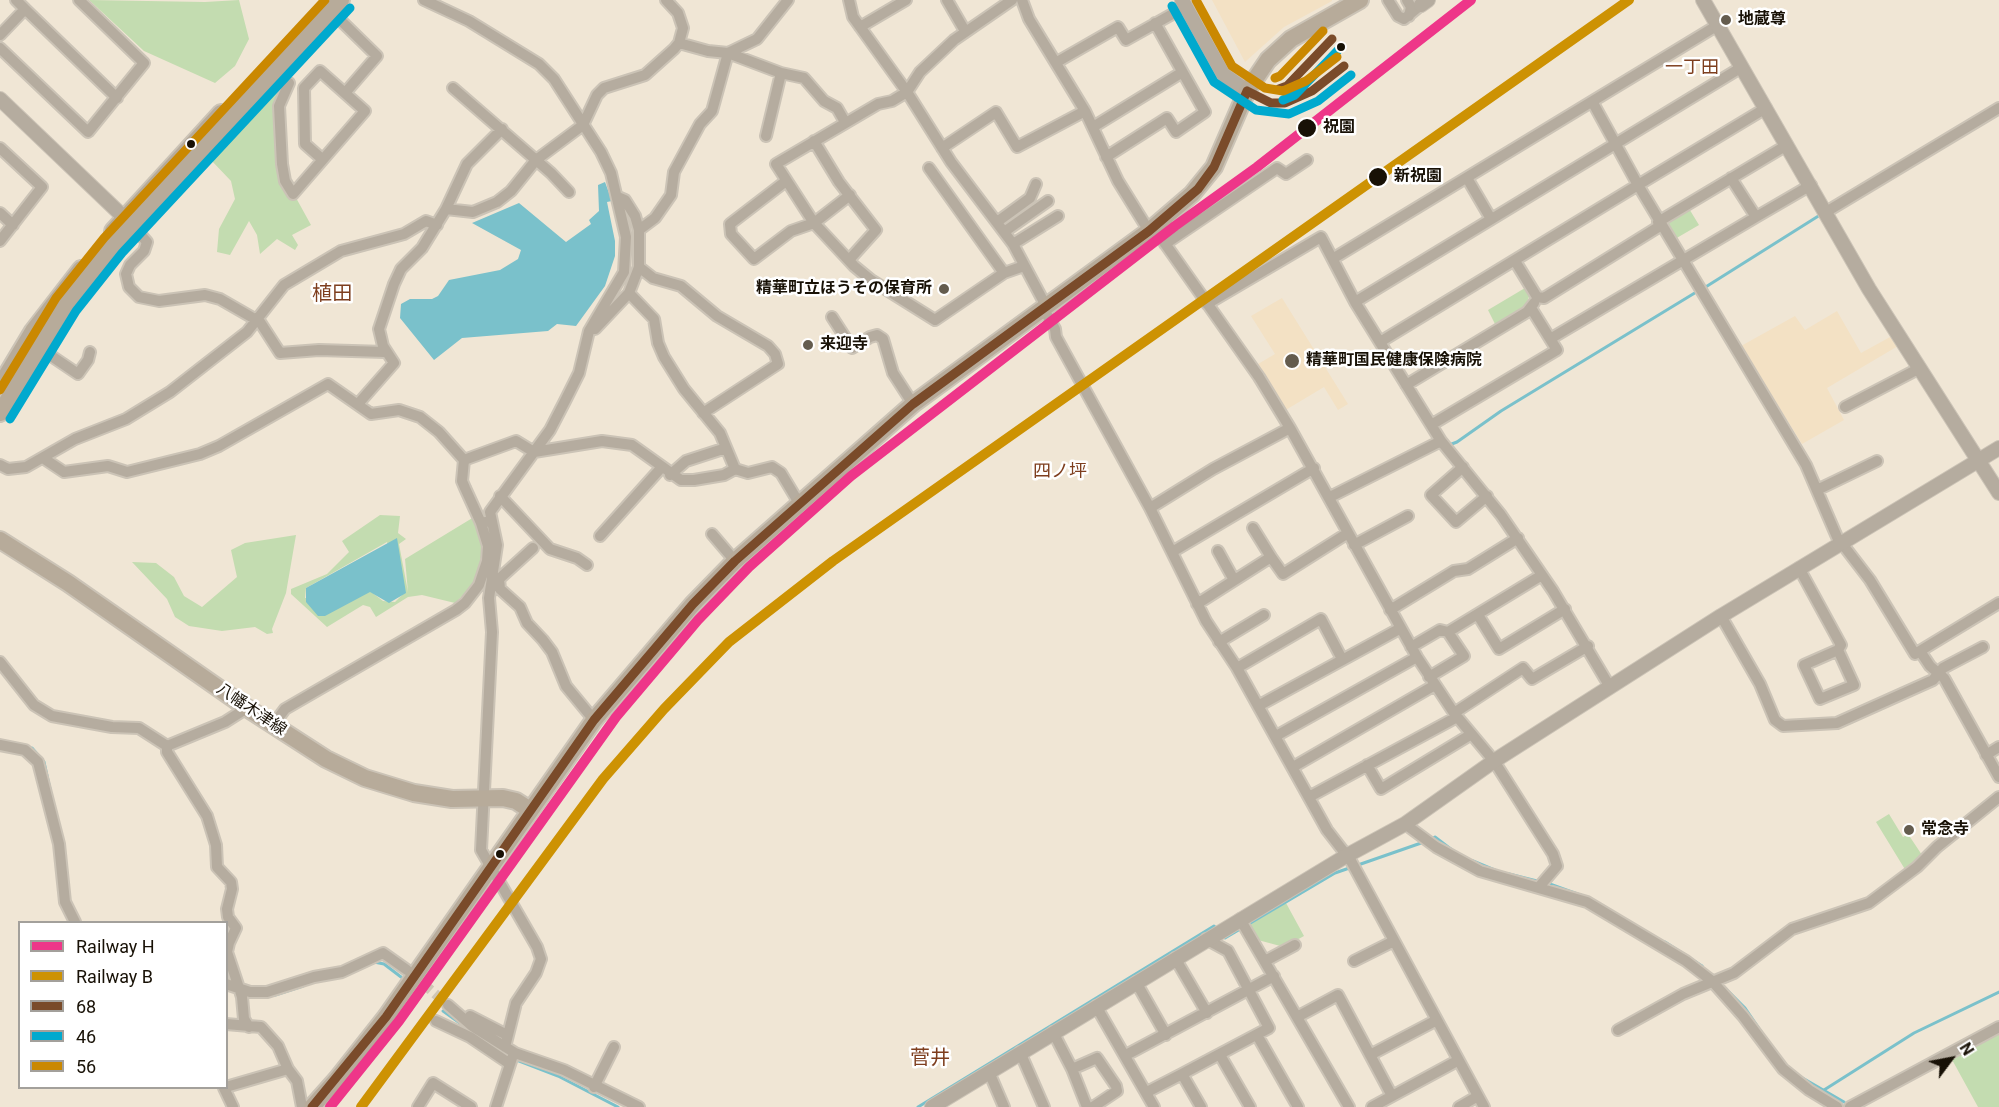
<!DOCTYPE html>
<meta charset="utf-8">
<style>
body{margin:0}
#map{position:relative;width:1999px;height:1107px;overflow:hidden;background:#f0e6d5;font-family:Roboto,sans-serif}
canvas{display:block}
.legend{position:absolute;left:18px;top:921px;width:210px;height:168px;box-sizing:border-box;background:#fff;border:2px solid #a3a09b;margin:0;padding:8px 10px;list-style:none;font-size:18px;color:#181106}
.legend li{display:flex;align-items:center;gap:12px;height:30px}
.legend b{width:30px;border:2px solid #a3a09b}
.north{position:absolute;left:1921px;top:1029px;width:60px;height:60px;-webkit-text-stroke:4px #fff;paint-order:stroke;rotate:58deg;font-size:16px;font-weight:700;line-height:24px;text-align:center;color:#181106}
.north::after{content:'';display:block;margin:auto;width:21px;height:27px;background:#181106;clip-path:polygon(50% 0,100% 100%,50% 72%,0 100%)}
</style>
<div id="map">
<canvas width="1999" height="1107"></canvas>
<ul class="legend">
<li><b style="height:8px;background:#ee3689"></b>Railway H</li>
<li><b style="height:8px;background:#cd9203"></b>Railway B</li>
<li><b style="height:8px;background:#7a4b2a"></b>68</li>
<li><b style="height:8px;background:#00a9ce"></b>46</li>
<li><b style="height:8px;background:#ca8801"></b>56</li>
</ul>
<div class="north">N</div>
</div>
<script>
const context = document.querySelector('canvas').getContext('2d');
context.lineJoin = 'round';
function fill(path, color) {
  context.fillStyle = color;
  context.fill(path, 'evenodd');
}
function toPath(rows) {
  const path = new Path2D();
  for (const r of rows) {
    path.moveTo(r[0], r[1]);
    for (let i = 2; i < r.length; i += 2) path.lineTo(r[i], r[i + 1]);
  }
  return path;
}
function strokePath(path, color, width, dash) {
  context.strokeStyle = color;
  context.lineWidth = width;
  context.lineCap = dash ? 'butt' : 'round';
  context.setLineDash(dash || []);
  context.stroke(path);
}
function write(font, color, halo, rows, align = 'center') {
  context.font = font + ' Roboto,"Noto Sans JP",sans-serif';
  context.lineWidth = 5;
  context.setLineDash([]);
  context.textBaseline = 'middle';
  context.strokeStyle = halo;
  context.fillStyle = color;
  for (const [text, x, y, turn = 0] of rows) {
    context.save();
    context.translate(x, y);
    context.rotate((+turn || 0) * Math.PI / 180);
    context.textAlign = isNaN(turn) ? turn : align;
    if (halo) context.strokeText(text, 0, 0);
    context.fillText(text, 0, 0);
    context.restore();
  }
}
fill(toPath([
 [1212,0,1332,0,1332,1,1284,27,1245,62],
 [1282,298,1348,404,1338,410,1324,387,1284,411,1253,367,1275,354,1251,316],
 [1837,311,1861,353,1892,336,1898,346,1827,388,1844,420,1802,444,1741,346,1795,316,1805,330]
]), '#f3e1c4');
fill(toPath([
 [89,0,205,2,239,0,249,39,235,66,215,83,144,51],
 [281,84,286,86,279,149,295,196,311,225,292,235,298,245,295,250,277,239,260,254,257,235,249,221,230,255,217,252,219,229,235,199,231,181,210,159],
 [1688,207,1699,225,1675,239,1663,221],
 [1525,288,1530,294,1525,308,1496,326,1488,310],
 [380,515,400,516,398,533,406,539,399,544,408,592,405,559,474,517,484,544,475,584,455,603,422,595,408,597,376,617,370,607,363,605,327,627,291,594,291,589,327,574,349,552,342,541],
 [387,542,403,594,395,602,383,601,370,591,305,598,306,588],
 [296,535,286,593,272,629,273,633,267,634,255,627,222,631,189,626,175,617,167,599,132,562,156,563,174,577,184,596,202,607,237,577,231,550,245,543],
 [1889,814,1903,837,1908,834,1924,858,1906,871,1876,822],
 [1286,903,1304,936,1284,947,1258,940,1249,925],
 [1999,1029,1999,1107,1978,1107,1950,1056]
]), '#c3dcb0');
fill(toPath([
 [605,182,612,201,607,202,615,241,615,256,605,286,576,326,557,324,548,331,462,338,434,360,400,318,401,304,410,299,432,299,438,296,449,280,500,270,518,259,521,250,472,223,519,203,566,242,591,224,589,220,599,211,598,185],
 [397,538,406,593,389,603,370,592,325,616,318,616,306,602,306,588]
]), '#7ac1cb');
strokePath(toPath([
 [1704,288,1820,215],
 [1449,445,1457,442,1501,411,1698,291],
 [32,748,44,762,50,789],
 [1430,840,1435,837,1456,853],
 [1473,861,1497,871],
 [1509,874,1541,882],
 [1547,883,1583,896],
 [1223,935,1225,938,1335,873,1424,842],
 [1665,942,1702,966],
 [374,962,384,964,401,977],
 [1724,987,1745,1008,1762,1033],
 [275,995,303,986],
 [443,1011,471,1031],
 [514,1059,558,1076,618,1107],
 [1799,1076,1844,1102],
 [1824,1090,1914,1033,1999,992],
 [918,1107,1214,926,1216,928]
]), '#7ac1cb', 3);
strokePath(toPath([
 [412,974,448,1005]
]), '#d0c6b6', 10, [10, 5]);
const minor = toPath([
 [424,0,469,21,539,64,554,79,601,152,611,173,626,237,624,272,589,331,579,373,565,401,550,430,490,512,497,545,489,598,492,632,481,850,537,947,541,959,536,973,516,1003,505,1047],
 [849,0,853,17,907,92,951,162,1013,244,1046,306],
 [947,0,965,31],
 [1012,0,954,40,920,72,907,92,892,101,878,104,776,164,814,223,854,266,871,280,935,320,1004,273,1024,266],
 [1022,0,1029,19,1085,111,1118,181,1149,231],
 [1388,0,1398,16,1404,19,1421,5],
 [1407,0,1411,7,1409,16],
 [25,9,117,98],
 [331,11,377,56,345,93],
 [860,27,906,0],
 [0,35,25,9,16,0],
 [679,43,708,51,728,53,781,73,804,78,824,101,837,108,845,122],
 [0,48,88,132,144,63,79,0],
 [1057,62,1118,27,1126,40,1185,7],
 [289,83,279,106,282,164,285,181,293,194,365,111,320,71,304,88,305,144,322,159],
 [453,88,551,173,569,192],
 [1766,108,1638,185,1806,465,1837,537,1870,580,1915,654,1999,603],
 [1093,127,1181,73],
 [766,136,781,73],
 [814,141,839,182,876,230,849,260],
 [0,148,42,187,0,241],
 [942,148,996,112,1017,147,1085,111],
 [1106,157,1167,118,1176,132,1205,112,1155,23],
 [929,168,1004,273],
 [1467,178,1491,219],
 [1731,178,1756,217,1811,185],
 [786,181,730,224,731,234,754,259,791,231,814,223,850,195],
 [446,209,473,212,497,202,511,191,536,160,583,125,597,95,604,88,645,75,674,49,679,43,683,28,678,13,666,0],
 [1826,212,1999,108],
 [0,213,13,225],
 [997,222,1030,198,1036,184],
 [1658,222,1787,145],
 [132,225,147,242,144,251,130,265,126,274,129,287,139,297,159,301,205,295,220,299,260,322,280,353,319,350,385,352],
 [1154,228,1259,377,1290,428,1417,657,1454,713,1494,761,1553,854,1557,866,1539,887],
 [639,230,655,218,671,195,674,172,700,124,712,111,728,53,757,39,788,0],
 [1004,232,1048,201],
 [1013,244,1058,216],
 [1165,244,1277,168,1286,174,1307,160],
 [1334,258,1718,25],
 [1515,261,1537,297,1544,298,1660,226],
 [639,267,653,278,681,286,717,316,768,346,775,354,778,364,703,413],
 [629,293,654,319,658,343,664,357,684,389,720,433,735,469,748,473,772,467,781,473,799,503],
 [1207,304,1321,237,1355,302],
 [1043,308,1055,329,1056,337,1150,508,1206,621,1237,668,1327,830,1351,861,1484,1107],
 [832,317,852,348,870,337,877,335,883,339,893,373,913,404],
 [595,329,629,293,639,267,639,230,635,216,625,200,618,197],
 [1550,339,1756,217],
 [1380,342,1638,185,1593,103],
 [38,347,78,374,88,360,90,352],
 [1406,385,1527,312,1534,303],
 [358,404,394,363,383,346,379,329,394,284,401,269,422,248,446,209,467,164,502,129],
 [1845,407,1920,368],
 [1431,425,1557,350,1531,308],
 [43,458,64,472,108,466,127,472,200,454,219,446,328,384,371,414,399,410,420,417,439,432,464,460,516,441,534,452,602,441,632,445,681,480,694,480,724,475,735,469],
 [464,460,462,481,465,488,481,523,486,522],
 [0,465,8,469,26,467,75,439,126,419,170,392,247,332,284,285,341,251,404,234,426,221,437,225],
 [1463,467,1431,495,1456,522,1487,496],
 [670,475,686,461,726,448],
 [1817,490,1877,461],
 [500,496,550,549,577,558,587,565],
 [1330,497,1441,441],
 [1150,508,1213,469,1290,428],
 [1253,528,1271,557],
 [712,534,735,561],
 [600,536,661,468],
 [1354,545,1408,516],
 [1218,551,1234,580],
 [1172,552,1314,468],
 [1799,568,1841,645,1838,650,1804,665,1820,699,1854,685,1838,650],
 [491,575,499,579,500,589,520,607,527,623,543,640,552,652,566,686,594,720],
 [499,579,533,548],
 [1197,604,1271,557,1283,574,1348,533],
 [1390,610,1454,571,1468,569,1518,538],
 [1478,615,1499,649,1565,609],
 [1721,616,1760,684,1775,720,1783,726,1837,723,1933,680,1943,668,1983,647],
 [1219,642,1264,615],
 [1411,647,1440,630,1448,632,1542,575],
 [1920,651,1930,666,1944,678,1999,777],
 [0,662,34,705,52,716,112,727,139,728,167,746,225,722,247,708],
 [1237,668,1321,619,1342,659],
 [1429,677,1464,656,1448,632],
 [1610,687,1553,591,1501,515,1441,441,1355,302,1742,67],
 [1258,706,1401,628],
 [1454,713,1523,668,1532,679,1588,646],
 [273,725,285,709,456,610,465,603,479,585,487,561,488,546,481,523],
 [1276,736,1417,657],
 [0,745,25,750,38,762,59,844,65,902,75,922],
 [167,746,167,752,207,816,216,845,217,867,231,882,232,889,227,909,228,917,236,928,229,943,227,952,242,997,244,1019,249,1027],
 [1986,755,1999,747],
 [1367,765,1381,789,1470,735],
 [1293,767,1435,685],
 [1309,797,1457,717],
 [1405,824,1436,847,1480,871,1587,902,1686,961,1712,981,1743,1016,1783,1069,1809,1090,1837,1107],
 [1240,919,1349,1107],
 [1175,958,1207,1013],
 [1265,961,1295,945],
 [1354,961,1394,941],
 [1136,982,1166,1035],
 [226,984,250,992,267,992,314,977,342,972,383,953,407,970],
 [448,1005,472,1026,515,1053,564,1070,639,1107],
 [1096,1006,1154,1107],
 [470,1016,507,1035],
 [1297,1017,1338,995,1392,1096],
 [436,1021,470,1037,510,1064],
 [226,1024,261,1027,278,1046,288,1069],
 [1618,1030,1683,994,1734,973,1792,929,1869,903,1917,867,1937,847,1999,797],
 [1053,1032,1072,1069],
 [1257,1035,1298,1107],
 [1020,1052,1044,1107],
 [1126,1055,1274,976],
 [1220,1055,1250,1107],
 [1370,1055,1435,1021],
 [989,1072,1004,1107],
 [1182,1074,1269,1028,1228,951,1206,939],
 [226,1087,288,1069,297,1081,302,1107],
 [594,1087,614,1047],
 [224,1088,233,1107],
 [1147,1092,1182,1074,1201,1107],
 [418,1107,433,1083,471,1107],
 [496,1107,512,1058],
 [1087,1107,1072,1069,1097,1058,1116,1086,1117,1091,1093,1107],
 [1372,1107,1457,1061],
 [1459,1107,1478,1096],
 [1850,1107,1999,1027]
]);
const tertiary = toPath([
 [1182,0,1223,74,1247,91],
 [1703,0,1869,289,1999,493],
 [1421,5,1428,0],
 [0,99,132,225],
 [932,1107,1346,856,1405,824,1494,761,1721,616,1999,448]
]);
const primary = toPath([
 [113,231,221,113],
 [0,386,33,331,81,269],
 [0,413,66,304,113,245,341,0],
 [0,540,68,583,247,708,326,759,365,778,414,793,452,799,503,798,516,801,530,810],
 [312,1107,337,1079,386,1017,594,720,693,604,735,561,913,404,1149,231,1192,194,1214,167,1247,91,1268,60,1291,39,1360,0]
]);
strokePath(minor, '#cbc3b6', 14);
strokePath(tertiary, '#cbc3b6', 16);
strokePath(primary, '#cbc3b6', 20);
strokePath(minor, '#b5ac9f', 10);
strokePath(tertiary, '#b5ac9f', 14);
strokePath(primary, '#b7ab9a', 16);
strokePath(toPath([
 [1279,89,1287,86,1332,39],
 [1247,91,1271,103,1285,103,1312,91,1344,66],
 [312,1107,386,1017,594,720,693,604,735,561,913,404,1149,231,1198,189,1214,167,1247,91]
]), '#7a4b2a', 9);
strokePath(toPath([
 [1172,6,1214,82,1256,110,1289,114,1318,101,1351,75],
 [1283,100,1295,95,1341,47],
 [10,419,76,311,122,253,350,8]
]), '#00a9ce', 9);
strokePath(toPath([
 [1196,0,1232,66,1265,88,1283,91,1306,81,1337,57],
 [1275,78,1280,76,1323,31],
 [0,390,56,298,104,238,325,0]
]), '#ca8801', 9);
strokePath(toPath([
 [330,1107,399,1021,616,717,698,620,749,567,851,476,1175,226,1257,167,1471,0]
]), '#ee3689', 10);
strokePath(toPath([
 [361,1107,603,779,664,709,729,642,833,561,1629,0]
]), '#cd9203', 10);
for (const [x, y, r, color] of [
 [1726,20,6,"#645c4e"],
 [1341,47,5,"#181106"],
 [1307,128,10,"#181106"],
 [191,144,5,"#181106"],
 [1378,177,10,"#181106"],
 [944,289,6,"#645c4e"],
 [808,345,6,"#645c4e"],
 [1292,361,8,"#645c4e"],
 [1909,830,6,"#645c4e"],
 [500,854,5,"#181106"]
]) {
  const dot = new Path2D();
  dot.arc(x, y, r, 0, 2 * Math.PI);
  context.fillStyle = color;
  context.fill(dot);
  strokePath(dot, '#fff', 2);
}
write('bold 16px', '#181106', '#fff', [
 ["地蔵尊",1738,20],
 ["精華町立ほうその保育所",932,289,"right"],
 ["来迎寺",820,345],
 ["精華町国民健康保険病院",1306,361],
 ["常念寺",1921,830]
], 'left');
write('bold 16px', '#181106', '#fff', [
 ["祝園",1323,128],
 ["新祝園",1394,177]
], 'left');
write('16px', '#181106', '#fff', [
 ["八幡木津線",251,710,34]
]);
write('18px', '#7e3e1e', '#fff', [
 ["一丁田",1692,68],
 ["四ノ坪",1060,472]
]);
write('20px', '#7e3e1e', '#fff', [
 ["植田",332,295],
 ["菅井",930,1059]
]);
</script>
